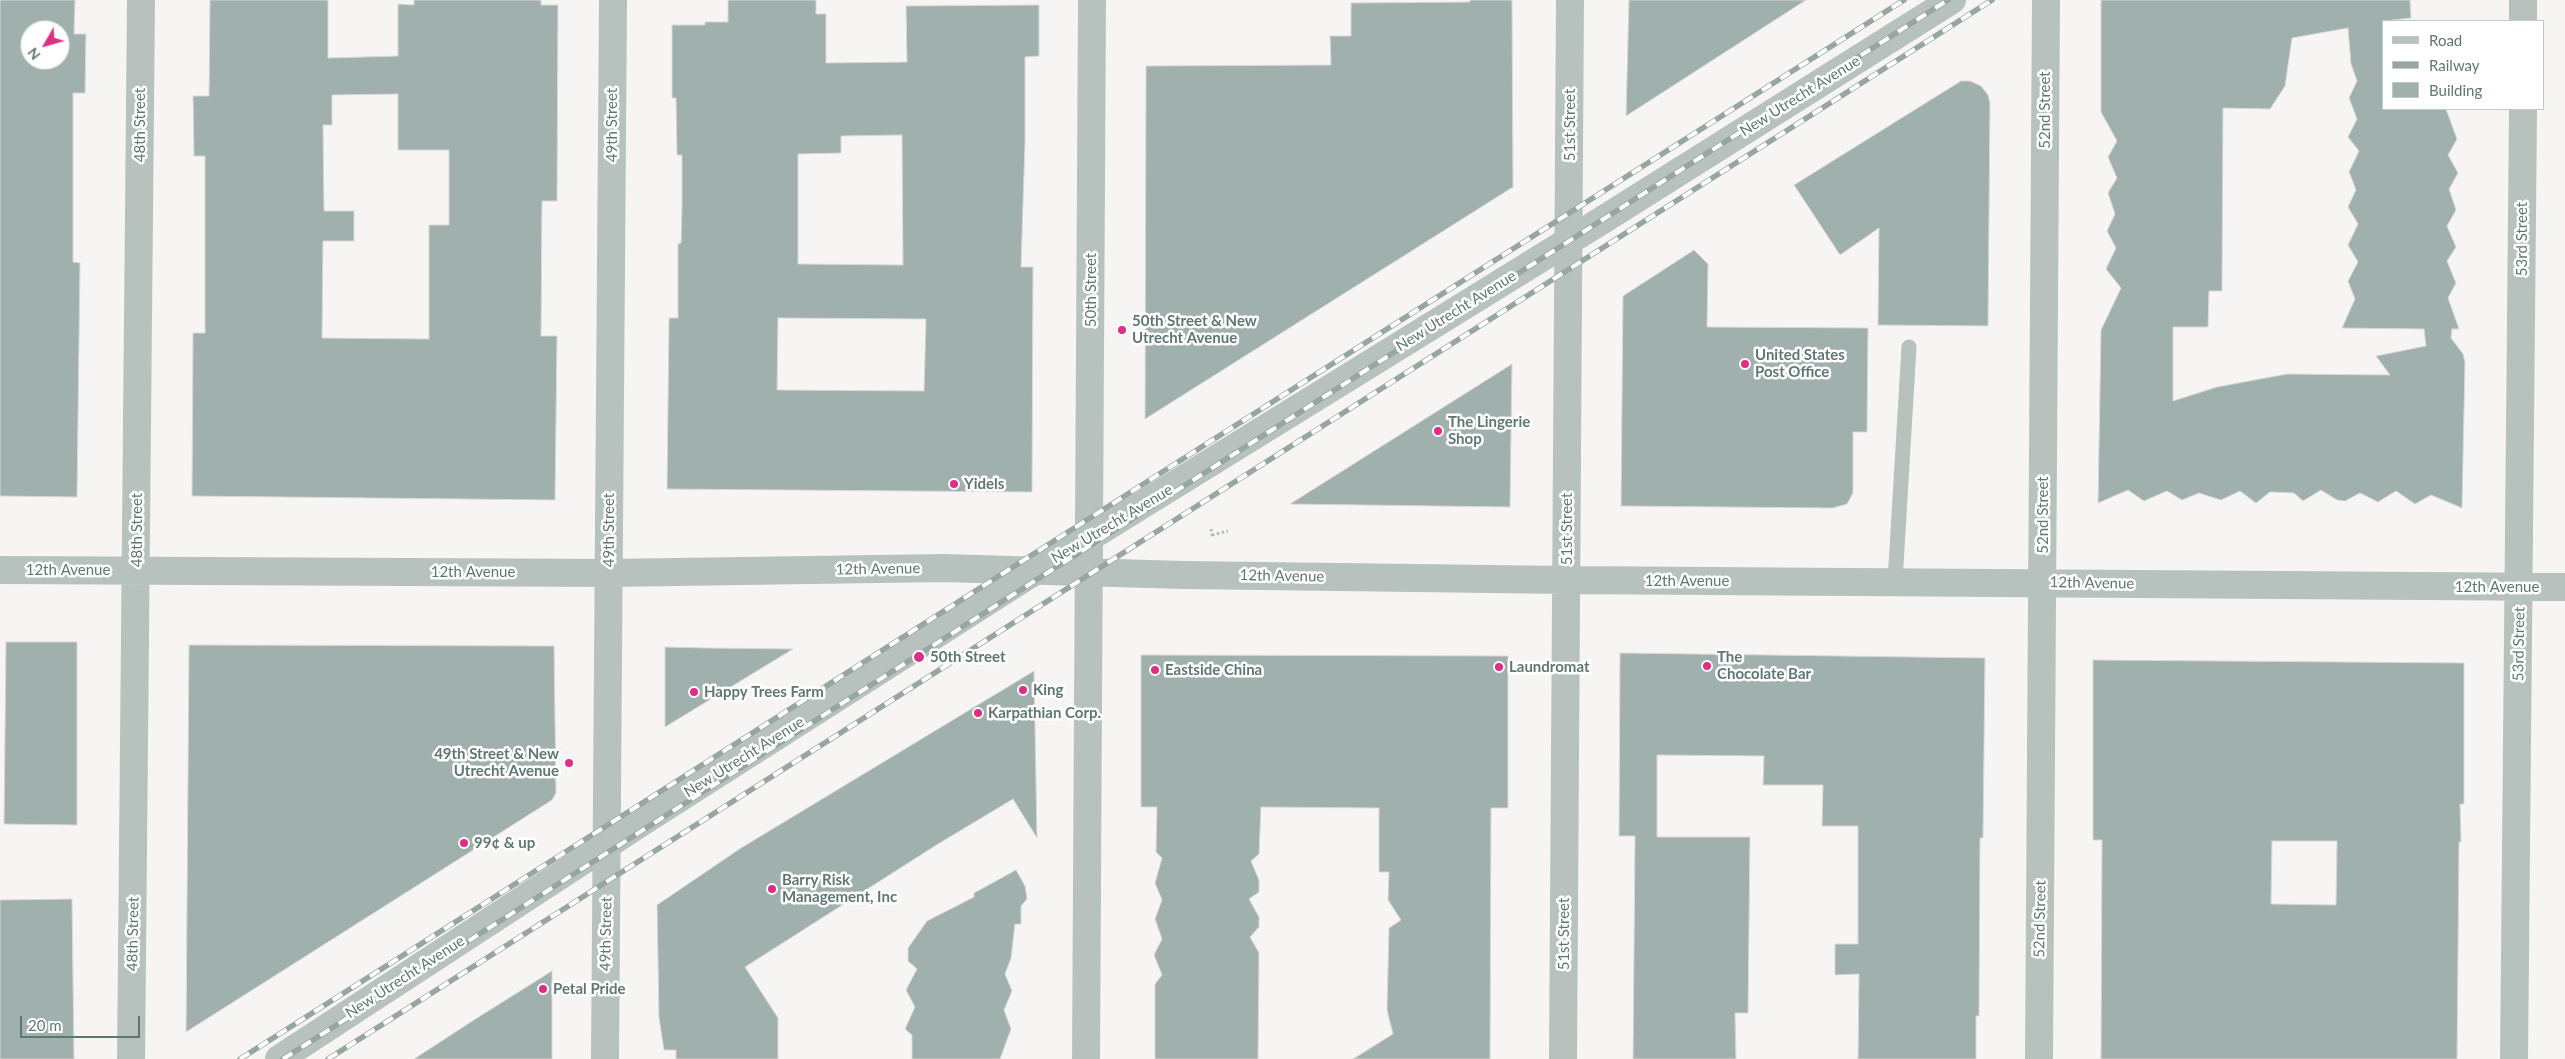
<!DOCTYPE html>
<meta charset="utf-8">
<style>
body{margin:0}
#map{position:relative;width:2565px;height:1059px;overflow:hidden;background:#f7f5f4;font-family:Lato,sans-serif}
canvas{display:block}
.legend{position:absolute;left:2382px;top:20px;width:162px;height:90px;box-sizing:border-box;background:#fff;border:1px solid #bfc9c6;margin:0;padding:6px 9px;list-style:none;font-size:15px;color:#5e7871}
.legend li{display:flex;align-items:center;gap:10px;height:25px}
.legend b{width:25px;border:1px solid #bfc9c6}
.north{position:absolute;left:20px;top:20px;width:50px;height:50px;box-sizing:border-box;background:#fff;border:1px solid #bfc9c6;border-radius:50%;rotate:232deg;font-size:14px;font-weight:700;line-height:20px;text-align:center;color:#5e7871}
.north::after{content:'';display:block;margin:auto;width:18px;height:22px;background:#de2e85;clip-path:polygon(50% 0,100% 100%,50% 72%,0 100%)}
.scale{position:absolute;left:20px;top:1016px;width:120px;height:22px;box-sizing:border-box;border:2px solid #5e7871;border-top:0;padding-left:6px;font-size:15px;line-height:18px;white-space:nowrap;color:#5e7871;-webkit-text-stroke:4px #fff;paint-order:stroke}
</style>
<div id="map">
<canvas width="2565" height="1059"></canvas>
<ul class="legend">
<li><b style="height:6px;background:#b7c1be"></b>Road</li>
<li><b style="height:6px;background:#98a6a2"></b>Railway</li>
<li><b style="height:14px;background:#a0b0ac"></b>Building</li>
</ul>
<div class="north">N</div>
<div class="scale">20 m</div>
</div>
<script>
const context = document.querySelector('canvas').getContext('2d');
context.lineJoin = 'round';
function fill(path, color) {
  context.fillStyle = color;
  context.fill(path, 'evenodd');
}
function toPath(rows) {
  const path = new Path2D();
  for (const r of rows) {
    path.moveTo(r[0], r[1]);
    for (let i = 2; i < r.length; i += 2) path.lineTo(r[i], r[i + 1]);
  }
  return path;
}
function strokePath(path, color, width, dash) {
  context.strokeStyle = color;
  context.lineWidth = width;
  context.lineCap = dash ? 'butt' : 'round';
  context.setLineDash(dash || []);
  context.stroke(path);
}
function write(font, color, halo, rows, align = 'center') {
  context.font = font + ' Lato,sans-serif';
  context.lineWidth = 5;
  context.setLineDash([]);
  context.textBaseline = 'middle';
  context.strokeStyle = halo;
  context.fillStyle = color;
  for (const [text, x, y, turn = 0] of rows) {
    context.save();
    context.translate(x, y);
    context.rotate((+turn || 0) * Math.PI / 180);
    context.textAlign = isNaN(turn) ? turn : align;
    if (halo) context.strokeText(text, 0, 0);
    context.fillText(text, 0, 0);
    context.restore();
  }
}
const building = toPath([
 [0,0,75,0,74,34,86,34,85,93,73,93,73,262,80,263,77,497,0,496,0,0],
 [30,30,60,30,60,60,30,60,30,30],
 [210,0,328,0,328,58,398,56,398,4,414,5,414,0,541,0,541,5,558,5,557,201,542,201,541,336,557,336,555,500,192,496,193,333,205,333,205,156,194,156,193,96,209,96,210,0],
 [398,94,398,150,449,150,449,225,429,225,429,339,322,338,323,241,354,241,354,211,324,211,323,125,332,125,332,95,398,94],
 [728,0,816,0,816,14,826,14,826,63,907,62,906,6,1039,5,1039,56,1025,57,1025,142,1021,267,1033,267,1032,492,667,489,669,318,678,318,678,244,681,243,682,207,682,155,677,155,676,98,672,98,672,25,705,25,705,22,728,22,728,0],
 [902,135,903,265,798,264,798,154,841,153,841,136,902,135],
 [778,318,926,319,924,391,777,390,778,318],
 [1470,0,1512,0,1513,187,1145,419,1146,66,1331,65,1330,36,1351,36,1351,3,1470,2,1470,0],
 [1629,0,1806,0,1626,116,1629,0],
 [2101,0,2410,0,2411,18,2384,21,2384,109,2446,109,2457,139,2448,155,2458,173,2449,189,2456,210,2447,226,2456,247,2447,261,2456,283,2448,298,2459,329,2452,329,2451,338,2463,354,2465,362,2462,508,2431,495,2415,504,2396,491,2378,502,2360,493,2345,501,2337,500,2321,490,2303,501,2294,493,2270,492,2256,503,2240,491,2221,500,2199,493,2182,500,2167,491,2144,501,2128,490,2098,503,2101,330,2121,288,2106,269,2116,248,2107,231,2115,214,2108,193,2117,178,2108,157,2117,141,2101,112,2101,0],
 [2348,28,2351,64,2357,81,2349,98,2357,119,2348,137,2359,151,2349,172,2356,190,2348,207,2358,224,2348,245,2358,262,2348,281,2355,299,2342,328,2424,329,2426,346,2376,356,2390,375,2287,374,2217,387,2173,401,2173,327,2208,327,2209,291,2222,291,2223,108,2270,109,2285,86,2292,38,2348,28],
 [1961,81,1970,81,1981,86,1988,95,1990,103,1988,326,1878,325,1879,228,1840,255,1794,185,1961,81],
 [1694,250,1708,264,1707,327,1868,328,1867,432,1853,432,1853,493,1847,504,1833,508,1621,506,1623,296,1694,250],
 [1512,364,1510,507,1290,504,1512,364],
 [6,642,77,642,77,825,4,824,6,642],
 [189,645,554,646,556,793,552,800,186,1032,189,645],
 [665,647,707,648,793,649,665,727,665,647],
 [1620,653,1985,658,1983,838,1980,838,1979,1016,1976,1016,1976,1059,1858,1059,1859,974,1835,975,1835,944,1858,944,1858,826,1822,826,1823,785,1763,785,1764,756,1657,755,1657,837,1750,837,1748,1013,1735,1013,1736,1059,1633,1059,1635,836,1619,836,1620,653],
 [1141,655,1508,656,1508,808,1491,808,1490,1059,1353,1059,1393,1034,1387,1010,1389,928,1401,920,1388,900,1389,872,1379,872,1379,808,1261,807,1259,854,1251,861,1259,880,1259,892,1249,899,1259,917,1259,927,1250,937,1259,953,1258,1059,1155,1059,1155,984,1162,975,1154,955,1162,939,1155,919,1162,900,1155,883,1162,858,1156,852,1157,807,1141,807,1141,655],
 [2093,660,2464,663,2464,804,2460,804,2461,842,2459,842,2457,1059,2101,1059,2102,840,2093,840,2093,660],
 [2272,841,2337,841,2336,905,2271,904,2272,841],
 [1034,671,1037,838,1013,799,938,844,745,967,778,1018,778,1059,676,1059,676,1050,664,1050,659,1018,657,905,741,848,1034,671],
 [1016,870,1025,886,1027,899,1021,906,1021,924,1015,924,1011,958,1005,974,1012,991,1004,1010,1011,1029,1000,1059,912,1059,912,1035,905,1029,915,1007,906,990,917,969,908,961,908,948,927,921,974,897,974,893,1016,870],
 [72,899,74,1059,0,1059,0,900,72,899],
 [552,971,552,1059,414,1059,477,1018,552,971]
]);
fill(building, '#a0b0ac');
strokePath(building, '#d9d7d7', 1);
strokePath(toPath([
 [1211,529,1212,536],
 [1212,535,1228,531]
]), '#b5bbba', 3, [2.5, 2.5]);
strokePath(toPath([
 [1895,582,1909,347]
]), '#b7c1be', 15);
strokePath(toPath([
 [2523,21,2523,0],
 [0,570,609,573,944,568,1184,575,1567,580,2565,587],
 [131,1059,141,0],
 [605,1059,613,0],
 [1086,1059,1092,0],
 [1563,1059,1570,0],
 [2039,1059,2046,0],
 [2514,1059,2523,109]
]), '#b7c1be', 28);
strokePath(toPath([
 [279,1059,645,820,1035,571,1601,221,1952,0]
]), '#b7c1be', 28);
const rail = toPath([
 [240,1059,1904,0],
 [283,1059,1948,0],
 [328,1059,1992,0]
]);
strokePath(rail, '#98a6a2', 5.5);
strokePath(rail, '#fff', 4, [11]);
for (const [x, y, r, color] of [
 [1122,330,5,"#de2e85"],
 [1745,364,5,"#de2e85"],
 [1438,431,5,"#de2e85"],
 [954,484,5,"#de2e85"],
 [919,657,6,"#de2e85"],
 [1707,666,5,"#de2e85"],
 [1499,667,5,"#de2e85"],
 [1155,670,5,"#de2e85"],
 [1023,690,5,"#de2e85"],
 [694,692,5,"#de2e85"],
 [978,713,5,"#de2e85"],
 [569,763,5,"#de2e85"],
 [464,843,5,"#de2e85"],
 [772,889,5,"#de2e85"],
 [543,989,5,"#de2e85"]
]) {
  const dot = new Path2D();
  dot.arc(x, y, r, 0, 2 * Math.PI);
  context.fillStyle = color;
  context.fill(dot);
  strokePath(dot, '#fff', 2);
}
write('15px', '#5e7871', '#fff', [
 ["New Utrecht Avenue",1800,96,-32],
 ["52nd Street",2045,110,-90],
 ["48th Street",140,125,-90],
 ["49th Street",612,125,-90],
 ["51st Street",1570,125,-90],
 ["53rd Street",2522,239,-90],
 ["50th Street",1091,290,-90],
 ["New Utrecht Avenue",1456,311,-32],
 ["52nd Street",2043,515,-90],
 ["New Utrecht Avenue",1112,524,-31],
 ["51st Street",1567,529,-90],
 ["48th Street",137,530,-90],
 ["49th Street",609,530,-90],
 ["12th Avenue",878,569,-1],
 ["12th Avenue",68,570],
 ["12th Avenue",473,572],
 ["12th Avenue",1282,576,1],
 ["12th Avenue",1687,581],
 ["12th Avenue",2092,583,1],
 ["12th Avenue",2497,587],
 ["53rd Street",2519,644,-89],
 ["New Utrecht Avenue",744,757,-32],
 ["52nd Street",2040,919,-89],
 ["48th Street",133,934,-89],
 ["49th Street",606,934,-89],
 ["51st Street",1564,934,-90],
 ["New Utrecht Avenue",405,977,-33]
]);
write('bold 15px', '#5e7871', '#fff', [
 ["50th Street & New",1132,321],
 ["Utrecht Avenue",1132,338],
 ["United States",1755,355],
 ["Post Office",1755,372],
 ["The Lingerie",1448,422],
 ["Shop",1448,439],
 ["Yidels",964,484],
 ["50th Street",930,657],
 ["The",1717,657],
 ["Chocolate Bar",1717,674],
 ["Laundromat",1509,667],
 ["Eastside China",1165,670],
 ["King",1033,690],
 ["Happy Trees Farm",704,692],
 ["Karpathian Corp.",988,713],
 ["49th Street & New",559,754,"right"],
 ["Utrecht Avenue",559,771,"right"],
 ["99¢ & up",474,843],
 ["Barry Risk",782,880],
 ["Management, Inc",782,897],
 ["Petal Pride",553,989]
], 'left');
</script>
